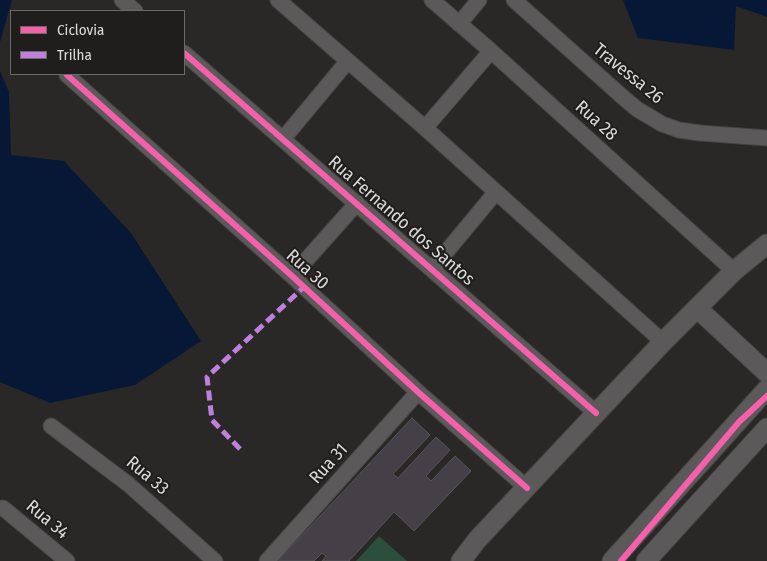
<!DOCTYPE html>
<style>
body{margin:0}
#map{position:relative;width:767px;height:561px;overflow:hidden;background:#292827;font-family:"Fira Sans Condensed",sans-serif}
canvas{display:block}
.legend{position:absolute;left:10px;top:10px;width:175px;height:65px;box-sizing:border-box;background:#201e1c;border:1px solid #6c6a68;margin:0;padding:6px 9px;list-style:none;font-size:15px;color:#dddbda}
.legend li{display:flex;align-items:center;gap:10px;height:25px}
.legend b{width:25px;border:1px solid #6c6a68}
</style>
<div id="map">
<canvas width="767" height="561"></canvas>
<ul class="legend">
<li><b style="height:6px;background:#f560ab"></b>Ciclovia</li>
<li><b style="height:6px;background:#c07fdc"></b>Trilha</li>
</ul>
</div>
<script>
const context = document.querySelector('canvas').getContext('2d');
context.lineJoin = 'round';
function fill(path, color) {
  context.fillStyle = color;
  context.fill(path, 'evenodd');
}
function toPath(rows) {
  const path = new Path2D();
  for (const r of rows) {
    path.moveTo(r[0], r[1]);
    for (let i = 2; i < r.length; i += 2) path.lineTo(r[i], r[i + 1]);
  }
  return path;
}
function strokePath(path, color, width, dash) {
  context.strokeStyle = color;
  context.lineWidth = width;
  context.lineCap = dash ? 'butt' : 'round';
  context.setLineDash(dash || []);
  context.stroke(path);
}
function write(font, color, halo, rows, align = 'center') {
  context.font = font + ' "Fira Sans Condensed",sans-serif';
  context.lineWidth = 4;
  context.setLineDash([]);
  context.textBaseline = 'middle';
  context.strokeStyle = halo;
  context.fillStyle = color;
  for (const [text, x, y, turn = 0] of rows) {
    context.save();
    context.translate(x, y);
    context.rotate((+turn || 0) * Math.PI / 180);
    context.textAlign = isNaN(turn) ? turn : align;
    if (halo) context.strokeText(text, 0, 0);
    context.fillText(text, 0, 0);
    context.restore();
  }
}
fill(toPath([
 [379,536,407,561,356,561]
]), '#2b4f3c');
fill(toPath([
 [0,0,12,0,0,42],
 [623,0,767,0,767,17,736,6,734,50,638,38],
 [0,71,9,92,11,155,64,161,131,233,201,341,135,385,50,403,0,382]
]), '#071836');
const building = toPath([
 [412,418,430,435,393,474,398,478,436,437,450,450,426,476,431,481,455,456,471,471,414,531,394,512,349,561,322,561,326,556,322,553,314,561,278,561,412,418]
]);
fill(building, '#454047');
strokePath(building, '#555554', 1);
const minor = toPath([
 [122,0,135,11],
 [278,0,425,128,663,342],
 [432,0,491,51,734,271],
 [514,0,625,99,637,109,662,124,679,130,700,133,767,138],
 [459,24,479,0],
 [184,53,596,413],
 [67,75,292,276,418,392,527,488],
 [425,128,491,51],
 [283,139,347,62],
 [432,269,496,192],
 [292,276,357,203],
 [51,426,128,484,215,561],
 [3,508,67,561],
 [267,561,418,392]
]);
const tertiary = toPath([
 [697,308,767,373],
 [461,561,477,540,663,342,734,271,767,244],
 [612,561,767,389],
 [646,561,767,428]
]);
strokePath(minor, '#464544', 17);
strokePath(tertiary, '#464544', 21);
strokePath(minor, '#5b5959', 15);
strokePath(tertiary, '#5b5959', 19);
strokePath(toPath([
 [240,449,212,420,207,377,304,287]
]), '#c07fdc', 5, [10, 5]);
strokePath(toPath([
 [184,53,596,413],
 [67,75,292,276,418,392,527,488],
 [621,561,739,422,767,396]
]), '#f560ab', 6);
write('18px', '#dddbda', '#201e1c', [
 ["Travessa 26",628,74,39],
 ["Rua 28",596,121,42],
 ["Rua Fernando dos Santos",401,221,41],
 ["Rua 30",307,270,42],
 ["Rua 31",329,464,-48],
 ["Rua 33",147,476,40],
 ["Rua 34",47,520,40]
]);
</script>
